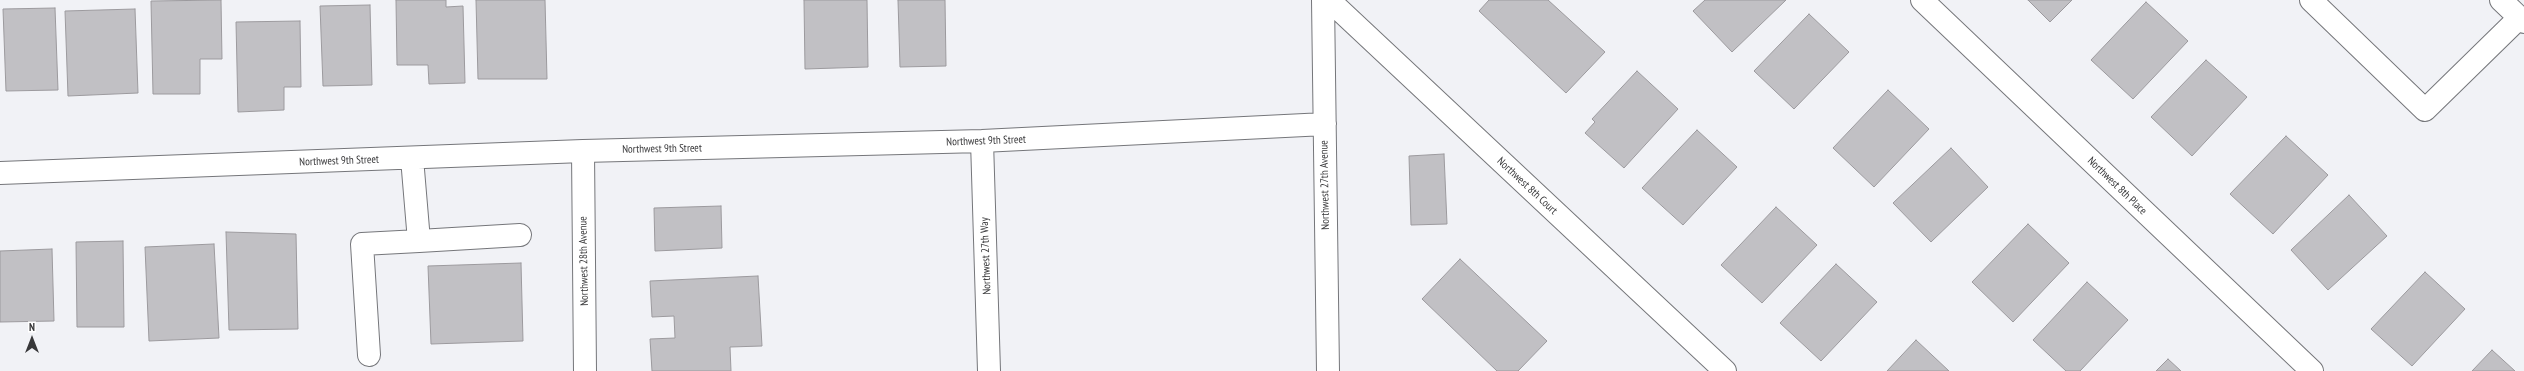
<!DOCTYPE html>
<style>
body{margin:0}
#map{position:relative;width:2524px;height:371px;overflow:hidden;background:#f1f2f6;font-family:"PT Sans Narrow",sans-serif}
canvas{display:block}
.north{position:absolute;left:12px;top:319px;width:40px;height:40px;-webkit-text-stroke:3px #fff;paint-order:stroke;rotate:0deg;font-size:11px;font-weight:700;line-height:16px;text-align:center;color:#373739}
.north::after{content:'';display:block;margin:auto;width:14px;height:18px;background:#373739;clip-path:polygon(50% 0,100% 100%,50% 72%,0 100%)}
</style>
<div id="map">
<canvas width="2524" height="371"></canvas>
<div class="north">N</div>
</div>
<script>
const context = document.querySelector('canvas').getContext('2d');
context.lineJoin = 'round';
function fill(path, color) {
  context.fillStyle = color;
  context.fill(path, 'evenodd');
}
function toPath(rows) {
  const path = new Path2D();
  for (const r of rows) {
    path.moveTo(r[0], r[1]);
    for (let i = 2; i < r.length; i += 2) path.lineTo(r[i], r[i + 1]);
  }
  return path;
}
function strokePath(path, color, width, dash) {
  context.strokeStyle = color;
  context.lineWidth = width;
  context.lineCap = dash ? 'butt' : 'round';
  context.setLineDash(dash || []);
  context.stroke(path);
}
function write(font, color, halo, rows, align = 'center') {
  context.font = font + ' "PT Sans Narrow",sans-serif';
  context.lineWidth = 3;
  context.setLineDash([]);
  context.textBaseline = 'middle';
  context.strokeStyle = halo;
  context.fillStyle = color;
  for (const [text, x, y, turn = 0] of rows) {
    context.save();
    context.translate(x, y);
    context.rotate((+turn || 0) * Math.PI / 180);
    context.textAlign = isNaN(turn) ? turn : align;
    if (halo) context.strokeText(text, 0, 0);
    context.fillText(text, 0, 0);
    context.restore();
  }
}
const building = toPath([
 [221,0,222,59,200,59,200,94,153,94,151,1,221,0],
 [396,0,446,0,446,7,463,6,465,83,429,84,428,65,397,65,396,0],
 [476,0,545,0,547,79,478,79,476,0],
 [804,0,867,0,868,67,805,69,804,0],
 [898,0,945,0,946,66,900,67,898,0],
 [1489,0,1548,0,1605,52,1566,93,1479,11,1489,0],
 [1705,0,1786,0,1732,52,1693,11,1705,0],
 [2028,0,2072,0,2050,22,2028,0],
 [2146,2,2188,41,2133,99,2091,60,2146,2],
 [370,5,372,85,323,86,320,6,370,5],
 [55,8,58,90,6,91,3,9,55,8],
 [135,9,138,93,68,96,65,11,135,9],
 [1809,14,1849,52,1794,109,1754,71,1809,14],
 [300,21,301,87,284,87,284,110,238,112,236,22,300,21],
 [2206,60,2247,97,2192,156,2151,117,2206,60],
 [1637,71,1678,109,1624,168,1585,133,1595,122,1592,119,1637,71],
 [1888,90,1929,129,1874,187,1833,148,1888,90],
 [1697,130,1737,167,1683,225,1642,188,1697,130],
 [2286,136,2328,175,2273,234,2230,194,2286,136],
 [1951,148,1988,187,1931,242,1893,203,1951,148],
 [1444,154,1447,224,1411,225,1409,156,1444,154],
 [2349,195,2387,236,2328,290,2291,250,2349,195],
 [721,206,722,248,655,251,654,208,721,206],
 [1776,207,1817,245,1762,303,1721,265,1776,207],
 [2028,224,2069,263,2013,322,1972,282,2028,224],
 [226,232,296,234,298,329,229,330,226,232],
 [123,241,124,327,77,327,76,242,123,241],
 [214,244,219,338,149,341,145,247,214,244],
 [52,249,54,321,0,322,0,251,52,249],
 [1460,259,1547,341,1518,371,1497,371,1422,299,1460,259],
 [521,263,523,341,431,344,428,266,521,263],
 [1836,264,1877,302,1821,361,1780,323,1836,264],
 [2425,272,2465,309,2412,366,2371,329,2425,272],
 [758,276,762,346,730,347,731,371,652,371,650,339,675,338,674,316,652,317,650,281,758,276],
 [2087,282,2128,320,2080,371,2066,371,2033,340,2087,282],
 [1916,340,1949,371,1887,371,1916,340],
 [2492,350,2515,371,2472,371,2492,350],
 [2168,359,2181,371,2156,371,2168,359]
]);
fill(building, '#c1c0c4');
strokePath(building, '#9c9a9e', 1);
const minor = toPath([
 [1323,0,1328,371],
 [1329,0,1725,371],
 [1922,0,2312,371],
 [2311,0,2425,110,2519,18],
 [2501,0,2524,22],
 [982,141,989,371],
 [583,151,585,371],
 [412,158,419,241,520,235],
 [0,173,583,151,982,141,1325,124],
 [369,355,362,244,419,241]
]);
strokePath(minor, '#75767a', 24);
strokePath(minor, '#fff', 22);
write('11px', '#373739', '#fff', [
 ["Northwest 9th Street",986,141,-2],
 ["Northwest 9th Street",662,149,-1],
 ["Northwest 9th Street",339,161,-2],
 ["Northwest 27th Avenue",1325,185,-91],
 ["Northwest 8th Court",1527,186,43],
 ["Northwest 8th Place",2117,186,44],
 ["Northwest 27th Way",986,256,-92],
 ["Northwest 28th Avenue",584,261,-91]
]);
</script>
